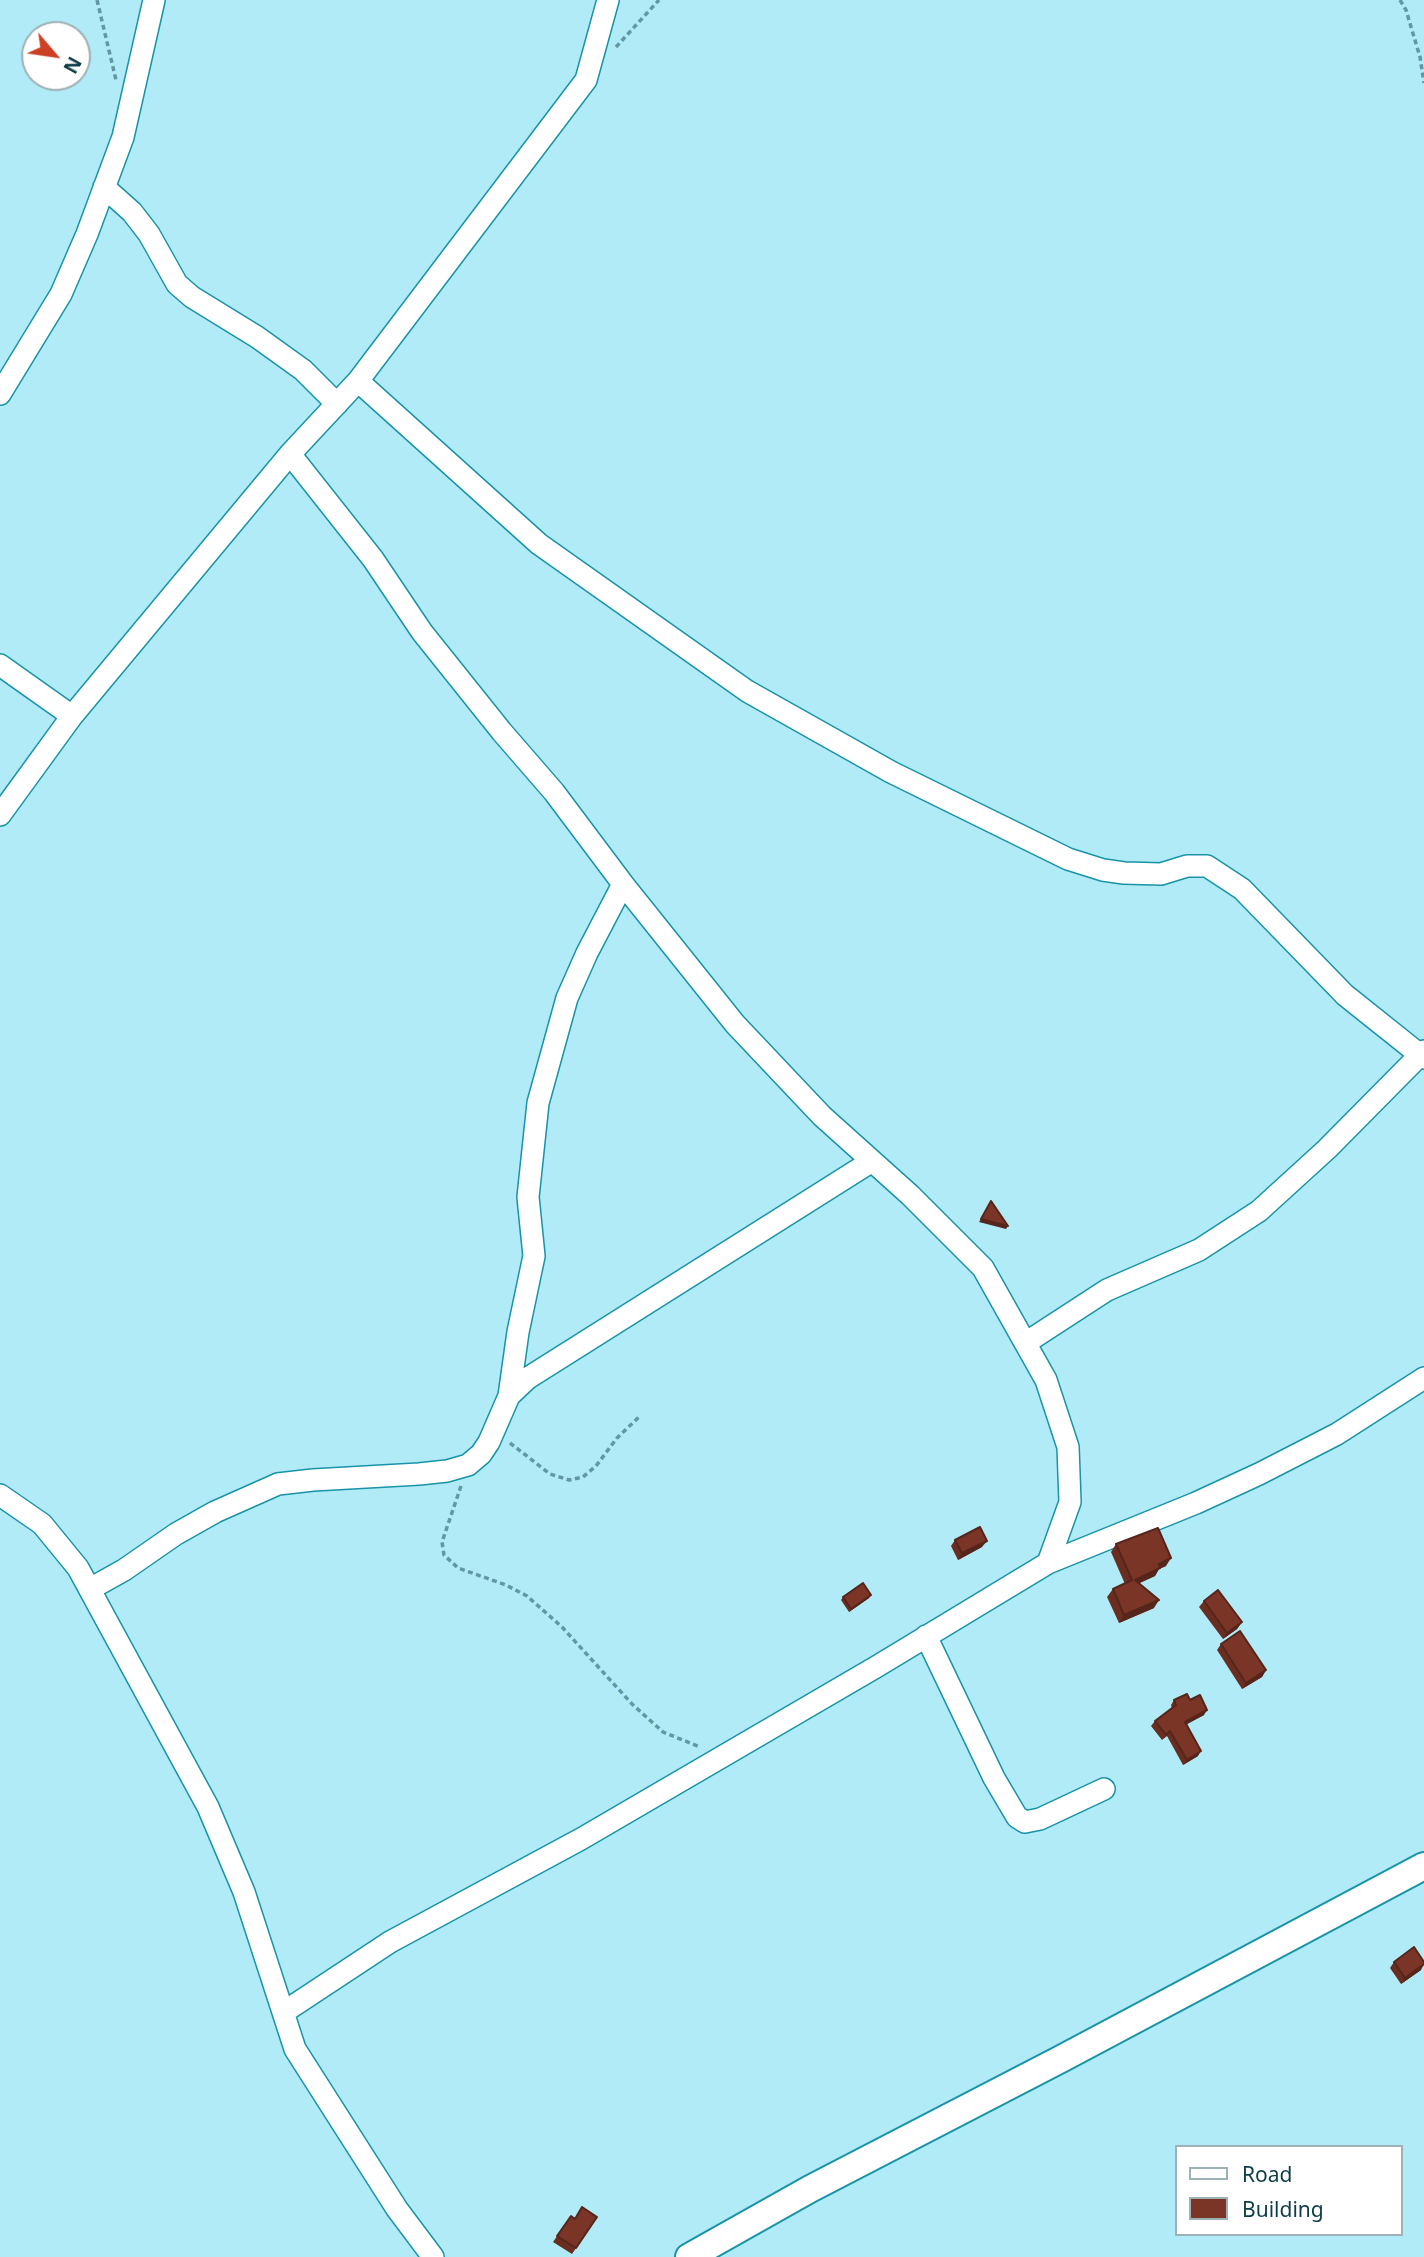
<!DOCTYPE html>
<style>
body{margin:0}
#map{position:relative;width:1424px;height:2257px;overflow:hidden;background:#b1ebf8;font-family:"Noto Sans",sans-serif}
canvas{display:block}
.legend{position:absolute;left:1175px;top:2145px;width:228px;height:91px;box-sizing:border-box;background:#fff;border:2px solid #9eb1b5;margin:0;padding:9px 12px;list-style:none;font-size:21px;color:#0d3d46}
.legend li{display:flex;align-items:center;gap:14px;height:35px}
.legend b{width:35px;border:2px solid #9eb1b5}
.north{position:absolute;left:21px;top:21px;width:70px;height:70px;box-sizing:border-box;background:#fff;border:2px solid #9eb1b5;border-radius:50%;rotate:119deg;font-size:19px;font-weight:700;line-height:28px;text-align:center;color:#0d3d46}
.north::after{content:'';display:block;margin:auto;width:24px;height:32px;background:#cc4125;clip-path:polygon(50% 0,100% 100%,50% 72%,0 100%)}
</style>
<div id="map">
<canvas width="1424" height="2257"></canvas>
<ul class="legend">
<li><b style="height:9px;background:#fff"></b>Road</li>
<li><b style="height:19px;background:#7b3526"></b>Building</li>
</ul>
<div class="north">N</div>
</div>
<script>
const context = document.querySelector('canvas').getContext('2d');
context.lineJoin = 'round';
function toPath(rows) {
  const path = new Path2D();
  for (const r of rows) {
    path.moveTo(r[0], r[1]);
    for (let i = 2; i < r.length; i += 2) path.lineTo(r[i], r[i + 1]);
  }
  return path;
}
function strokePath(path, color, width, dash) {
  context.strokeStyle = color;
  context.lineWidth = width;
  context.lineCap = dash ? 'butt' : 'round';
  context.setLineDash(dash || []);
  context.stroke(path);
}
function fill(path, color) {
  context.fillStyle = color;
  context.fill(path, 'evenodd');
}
const minor = toPath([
 [104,187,132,212,149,234,177,284,192,297,257,337,303,370,337,404],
 [358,381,539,544,747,691,891,772,1068,859,1103,870,1124,873,1161,874,1187,866,1207,866,1242,889,1345,995,1424,1058],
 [0,394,61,294,87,234,123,137,154,0],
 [290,454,373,559,422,632,502,732,554,792,623,884,735,1024,822,1116,910,1195,983,1268,1046,1380,1068,1447,1070,1502,1048,1563],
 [0,665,72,716],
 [0,815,72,716,290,454,358,381,586,80,608,0],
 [1027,1342,1107,1290,1199,1250,1259,1211,1327,1149,1424,1051],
 [509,1396,518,1332,534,1256,528,1197,538,1103,567,998,587,953,623,884],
 [0,1495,42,1524,78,1568,208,1807,244,1892,295,2049,397,2209,433,2257],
 [90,1589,124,1570,176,1534,215,1512,278,1484,313,1480,419,1474,447,1471,468,1465,481,1454,489,1442,509,1396,528,1378,872,1161],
 [926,1636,994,1778,1017,1817,1025,1822,1040,1819,1104,1789],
 [284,2012,390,1942,581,1839,876,1667,1048,1563,1196,1503,1259,1474,1337,1434,1424,1378]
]);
const tertiary = toPath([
 [689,2257,810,2189,1061,2059,1424,1866]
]);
strokePath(minor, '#1893a8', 24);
strokePath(tertiary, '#1893a8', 30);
strokePath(toPath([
 [97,0,116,80],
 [1400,0,1406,10,1420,57,1424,83],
 [616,47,659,0],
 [510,1443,550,1474,569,1480,583,1477,596,1466,617,1438,640,1416],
 [461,1486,442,1542,444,1555,458,1568,506,1585,527,1596,562,1627,632,1704,663,1732,700,1747]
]), '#6398a3', 3.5, [5, 3.5]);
strokePath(minor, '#fff', 21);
strokePath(tertiary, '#fff', 26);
fill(toPath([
 [955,1540,982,1547,958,1560,951,1546],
 [1116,1544,1166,1566,1159,1569,1155,1576,1139,1583,1154,1608,1119,1623,1107,1597,1113,1589,1125,1584,1111,1552],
 [843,1597,869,1598,849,1612,841,1600],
 [1204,1601,1242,1622,1237,1629,1223,1639,1199,1607],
 [1221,1644,1266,1670,1262,1677,1242,1689,1217,1650],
 [1174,1700,1190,1700,1204,1715,1186,1724,1198,1756,1183,1765,1167,1736,1162,1740,1151,1726,1155,1721,1172,1708,1171,1705],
 [1394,1962,1421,1970,1401,1984,1390,1968],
 [571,2216,575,2219,597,2217,572,2254,553,2242]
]), '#6a2e21');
fill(toPath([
 [981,1219,1008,1226,1006,1229,979,1222],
 [987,1541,982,1547,958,1560,962,1553],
 [1171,1558,1166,1566,1159,1569,1155,1576,1129,1588,1135,1580,1159,1564],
 [871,1595,869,1598,849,1612,851,1609],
 [1159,1600,1154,1608,1119,1623,1124,1615],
 [1242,1622,1237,1629,1223,1639,1227,1633],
 [1266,1670,1262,1677,1242,1689,1246,1683],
 [1207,1710,1204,1715,1182,1727,1185,1722],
 [1201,1751,1198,1756,1183,1765,1187,1760],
 [1424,1964,1421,1970,1401,1984,1405,1978]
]), '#56251b');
const building = toPath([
 [991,1201,1008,1226,981,1219,991,1201],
 [980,1527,987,1541,962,1553,955,1540,980,1527],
 [1158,1528,1171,1558,1159,1564,1160,1568,1135,1580,1159,1600,1124,1615,1113,1589,1132,1580,1116,1544,1158,1528],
 [863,1583,871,1595,851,1609,843,1597,863,1583],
 [1218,1590,1242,1622,1227,1633,1204,1601,1218,1590],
 [1240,1631,1266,1670,1246,1683,1221,1644,1240,1631],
 [1187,1694,1190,1700,1200,1695,1207,1710,1185,1722,1201,1751,1187,1760,1170,1731,1166,1735,1155,1721,1176,1705,1174,1700,1187,1694],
 [1414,1947,1424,1962,1424,1964,1405,1978,1394,1962,1414,1947],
 [582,2207,597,2217,576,2248,557,2236,571,2216,575,2219,582,2207]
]);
fill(building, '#7b3526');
strokePath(building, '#56251b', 2);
</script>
